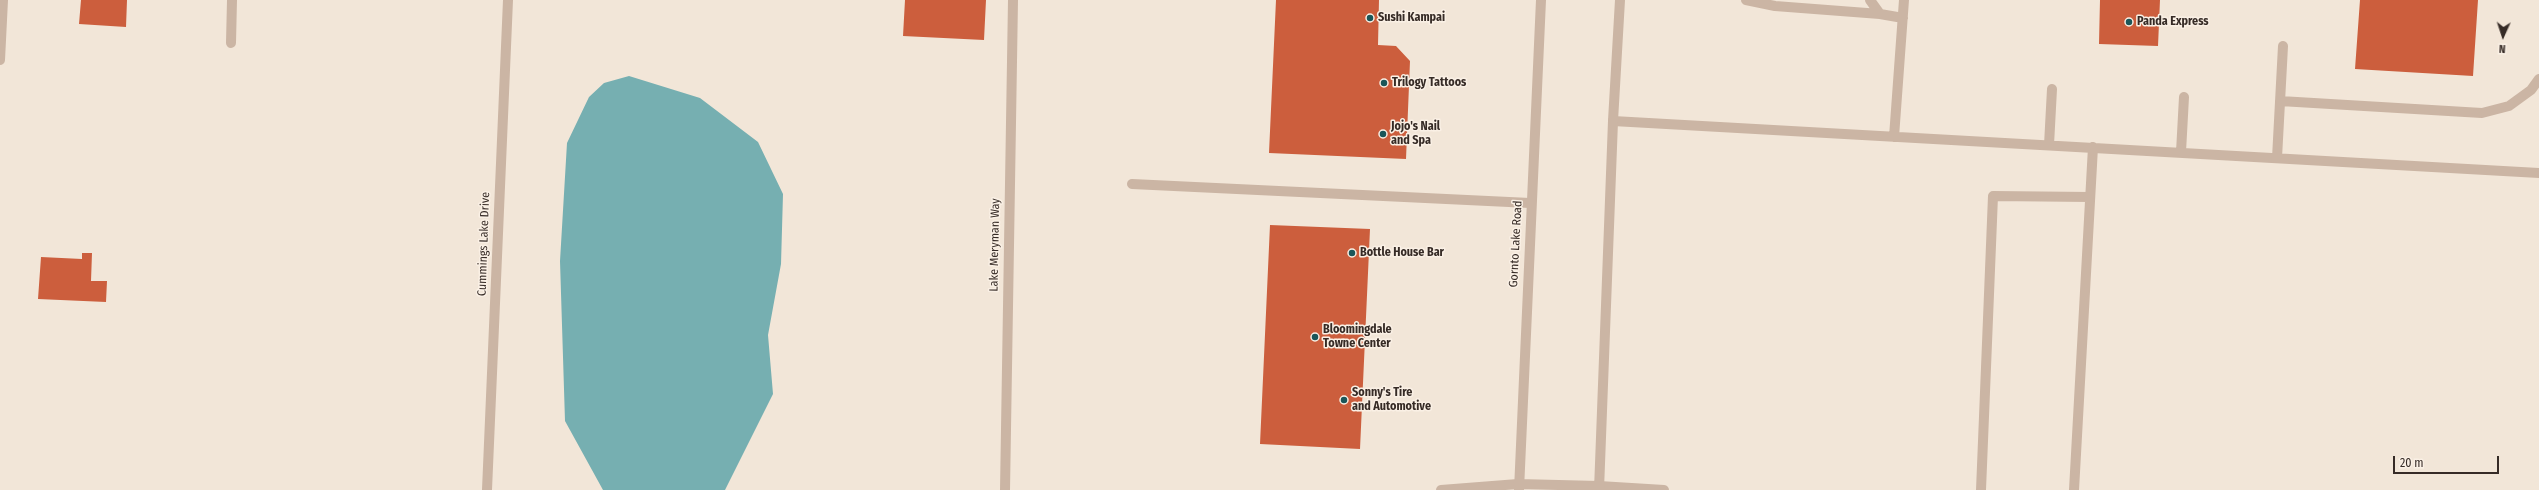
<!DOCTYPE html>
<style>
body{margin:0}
#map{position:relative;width:2539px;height:490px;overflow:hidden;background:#f2e6d8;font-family:"Fira Sans Condensed",sans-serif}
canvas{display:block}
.north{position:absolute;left:2483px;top:16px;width:40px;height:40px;-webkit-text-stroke:3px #faf0e5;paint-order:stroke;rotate:183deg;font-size:11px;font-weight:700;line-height:16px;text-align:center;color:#362b26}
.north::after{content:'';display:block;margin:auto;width:14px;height:18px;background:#362b26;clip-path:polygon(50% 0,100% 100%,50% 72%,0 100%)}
.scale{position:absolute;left:2393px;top:456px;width:106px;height:18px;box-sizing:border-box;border:2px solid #362b26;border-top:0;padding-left:5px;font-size:12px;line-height:14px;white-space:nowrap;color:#362b26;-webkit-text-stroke:3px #faf0e5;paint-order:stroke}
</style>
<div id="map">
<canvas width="2539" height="490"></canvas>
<div class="north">N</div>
<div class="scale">20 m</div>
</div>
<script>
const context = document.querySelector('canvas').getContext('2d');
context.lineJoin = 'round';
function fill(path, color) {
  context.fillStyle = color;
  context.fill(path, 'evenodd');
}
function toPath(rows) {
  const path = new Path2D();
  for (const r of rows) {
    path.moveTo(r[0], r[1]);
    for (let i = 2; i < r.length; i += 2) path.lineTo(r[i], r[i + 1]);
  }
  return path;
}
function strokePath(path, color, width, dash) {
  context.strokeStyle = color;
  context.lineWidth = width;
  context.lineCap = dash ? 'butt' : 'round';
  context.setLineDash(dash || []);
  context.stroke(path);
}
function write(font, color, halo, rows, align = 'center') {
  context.font = font + ' "Fira Sans Condensed",sans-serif';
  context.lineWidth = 3;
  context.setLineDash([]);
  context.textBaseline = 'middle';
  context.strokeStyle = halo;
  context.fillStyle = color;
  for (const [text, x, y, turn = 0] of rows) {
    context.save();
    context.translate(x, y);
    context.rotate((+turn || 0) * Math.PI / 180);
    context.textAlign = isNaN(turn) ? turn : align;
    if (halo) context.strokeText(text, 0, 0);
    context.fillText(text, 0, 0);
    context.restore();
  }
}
fill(toPath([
 [629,76,700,98,758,142,783,194,781,264,768,335,773,394,725,490,603,490,565,421,560,261,567,143,589,97,604,83]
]), '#76afb1');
fill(toPath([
 [81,0,127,0,126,27,79,24],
 [905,0,986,0,984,40,903,36],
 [1276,0,1379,0,1378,45,1396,46,1410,61,1406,159,1269,153],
 [2100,0,2160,0,2158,46,2099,44],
 [2360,0,2478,0,2473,76,2355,69],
 [1270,225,1370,229,1360,449,1260,444],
 [82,253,92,253,91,281,107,281,106,302,38,299,41,257,82,259]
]), '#cc5e3d');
strokePath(toPath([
 [1746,0,1775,6,1880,14,1903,18],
 [1870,0,1880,14],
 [231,43,232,0],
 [2280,101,2482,113,2509,106,2531,90,2539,79],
 [1613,121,2539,173],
 [1894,137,1904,0],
 [2049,145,2052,89],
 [2181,152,2184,97],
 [2277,158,2283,46],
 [1132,184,1530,203],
 [1599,486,1664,490],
 [1441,490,1518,484],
 [1981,490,1993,196,2090,197],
 [2074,490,2093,147]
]), '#cbb5a4', 10);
strokePath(toPath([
 [0,60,3,0],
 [487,490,508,0],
 [1005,490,1013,0]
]), '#cbb5a4', 10);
strokePath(toPath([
 [1518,484,1599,486],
 [1519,490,1541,0],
 [1599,490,1613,121,1620,0]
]), '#cbb5a4', 10);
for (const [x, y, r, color] of [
 [1370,18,4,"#1a5659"],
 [2129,22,4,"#1a5659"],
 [1384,83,4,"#1a5659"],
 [1383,134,4,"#1a5659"],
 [1352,253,4,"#1a5659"],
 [1315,337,4,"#1a5659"],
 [1344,400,4,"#1a5659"]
]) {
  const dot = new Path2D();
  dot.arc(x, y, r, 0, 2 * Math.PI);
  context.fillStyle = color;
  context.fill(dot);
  strokePath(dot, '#faf0e5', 1.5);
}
write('bold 12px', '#362b26', '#faf0e5', [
 ["Sushi Kampai",1378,18],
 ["Panda Express",2137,22],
 ["Trilogy Tattoos",1392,83],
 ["Jojo's Nail",1391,127],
 ["and Spa",1391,141],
 ["Bottle House Bar",1360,253],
 ["Bloomingdale",1323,330],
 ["Towne Center",1323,344],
 ["Sonny's Tire",1352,393],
 ["and Automotive",1352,407]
], 'left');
write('12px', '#362b26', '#faf0e5', [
 ["Cummings Lake Drive",484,244,-88],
 ["Gornto Lake Road",1516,244,-87],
 ["Lake Meryman Way",995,245,-89]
]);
</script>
